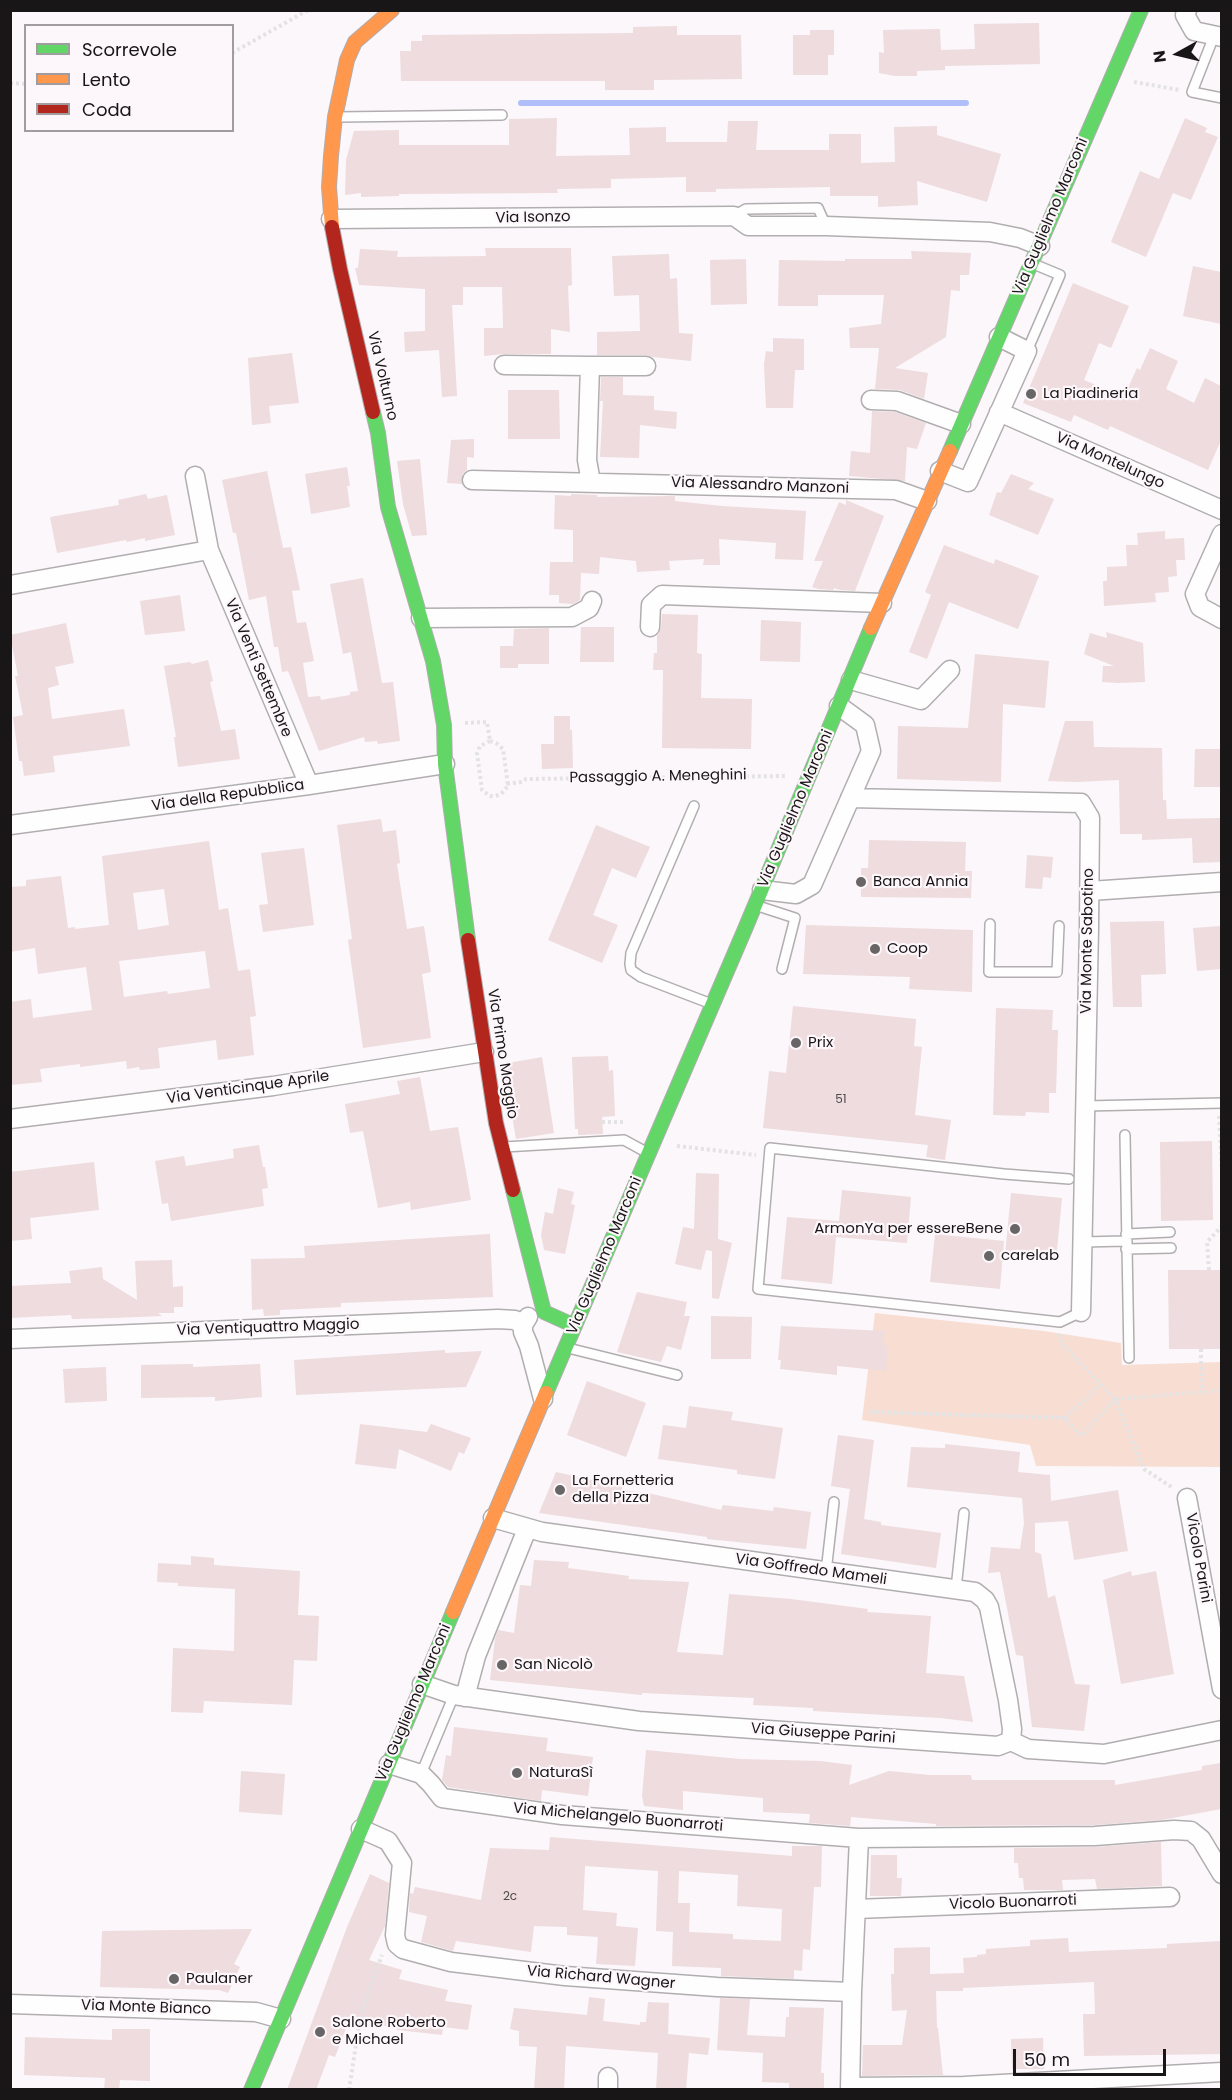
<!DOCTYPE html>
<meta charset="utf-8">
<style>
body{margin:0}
#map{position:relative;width:1232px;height:2100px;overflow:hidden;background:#fcf7fa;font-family:Poppins,sans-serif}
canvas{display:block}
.frame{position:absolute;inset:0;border:12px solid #181617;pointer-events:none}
.legend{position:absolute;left:24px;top:24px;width:210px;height:108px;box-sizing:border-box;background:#fdf6fa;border:2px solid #a19c9f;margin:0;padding:8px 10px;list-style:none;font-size:18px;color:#181617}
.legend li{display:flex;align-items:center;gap:12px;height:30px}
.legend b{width:30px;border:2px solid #a19c9f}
.north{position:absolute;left:1148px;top:24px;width:60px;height:60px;-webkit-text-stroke:4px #fdf6fa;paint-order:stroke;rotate:262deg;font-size:16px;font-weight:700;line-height:24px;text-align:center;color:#181617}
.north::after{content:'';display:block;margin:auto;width:21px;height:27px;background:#181617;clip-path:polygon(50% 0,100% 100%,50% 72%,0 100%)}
.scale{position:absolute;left:1013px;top:2049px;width:153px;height:27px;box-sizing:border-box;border:3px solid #181617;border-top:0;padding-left:8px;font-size:18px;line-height:21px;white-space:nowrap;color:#181617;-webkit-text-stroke:4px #fdf6fa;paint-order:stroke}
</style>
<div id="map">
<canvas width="1232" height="2100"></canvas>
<div class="frame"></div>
<ul class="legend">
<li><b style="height:8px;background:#63d668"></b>Scorrevole</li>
<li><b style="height:8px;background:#ff974d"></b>Lento</li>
<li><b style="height:8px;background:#b3261e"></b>Coda</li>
</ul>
<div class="north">N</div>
<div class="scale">50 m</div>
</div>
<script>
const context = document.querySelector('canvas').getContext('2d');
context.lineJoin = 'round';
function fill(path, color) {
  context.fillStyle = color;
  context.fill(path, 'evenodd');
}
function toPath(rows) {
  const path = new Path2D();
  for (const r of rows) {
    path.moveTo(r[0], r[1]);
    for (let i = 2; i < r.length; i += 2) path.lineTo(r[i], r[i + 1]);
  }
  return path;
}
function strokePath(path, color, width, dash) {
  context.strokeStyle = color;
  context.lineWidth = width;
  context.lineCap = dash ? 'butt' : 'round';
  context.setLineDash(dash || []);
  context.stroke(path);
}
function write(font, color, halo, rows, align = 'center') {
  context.font = font + ' Poppins,sans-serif';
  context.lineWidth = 4.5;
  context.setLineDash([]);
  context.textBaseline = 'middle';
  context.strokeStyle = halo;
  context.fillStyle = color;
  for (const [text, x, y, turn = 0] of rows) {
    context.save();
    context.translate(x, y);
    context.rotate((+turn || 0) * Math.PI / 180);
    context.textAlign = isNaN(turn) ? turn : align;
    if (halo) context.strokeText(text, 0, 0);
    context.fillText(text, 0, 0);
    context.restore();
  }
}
fill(toPath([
 [875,1313,1044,1331,1121,1343,1122,1365,1221,1362,1221,1467,1036,1466,1030,1445,862,1420]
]), '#f8ded2');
strokePath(toPath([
 [521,103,966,103]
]), '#b0bff9', 6);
fill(toPath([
 [1039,23,1040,64,945,66,945,70,917,71,917,76,895,76,879,73,879,52,884,53,883,30,940,29,941,50,975,49,974,24],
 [677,26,677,35,741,35,742,79,654,80,654,90,605,90,605,81,401,81,400,51,411,51,411,41,422,41,422,35,633,33,633,27],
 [810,30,834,30,834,55,828,55,828,75,793,75,793,35,810,35],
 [557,118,556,156,630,155,629,128,666,127,666,142,727,142,728,121,758,121,756,150,829,150,829,134,861,134,861,163,895,162,894,127,937,126,937,135,1001,154,987,202,917,181,918,205,878,207,878,196,830,196,830,187,716,189,716,192,686,192,686,177,611,179,611,188,557,189,558,193,399,194,399,196,361,197,361,193,345,195,346,160,354,131,399,130,399,145,509,145,509,119],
 [1185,118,1207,128,1205,132,1218,137,1191,200,1173,193,1146,257,1111,242,1140,171,1159,179],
 [485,248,571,248,572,285,568,286,570,332,551,329,551,354,504,354,484,356,484,328,503,328,502,287,463,287,463,305,452,305,457,396,442,397,439,350,405,352,404,332,425,331,425,289,359,285,355,268,358,268,360,249,398,251,397,257,486,256],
 [911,251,971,253,969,275,960,275,960,291,951,290,946,337,895,368,928,373,924,399,900,390,875,389,879,348,850,348,849,328,881,324,884,295,818,295,818,306,778,306,779,260,845,261,845,259,912,259],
 [669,254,670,279,677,278,679,333,693,334,691,361,653,357,646,355,597,355,597,332,640,331,639,295,614,296,612,256],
 [746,259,747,304,711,305,710,260],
 [1193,266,1221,272,1221,324,1183,316],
 [1073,283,1129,306,1111,348,1099,343,1084,380,1124,397,1137,368,1140,370,1150,348,1178,361,1166,389,1194,403,1205,378,1221,386,1221,440,1208,470,1110,426,1108,430,1074,415,1071,422,1023,403],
 [773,338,804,339,804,370,795,370,793,408,766,408,764,364,766,351,773,352],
 [292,353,299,403,269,406,271,423,252,425,248,358],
 [601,377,623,377,623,395,654,396,654,410,677,412,676,429,640,425,639,458,600,457,603,401,600,401],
 [508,390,559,390,560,439,508,439],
 [872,411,895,412,926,423,917,449,907,447,905,481,849,476,851,451,870,453],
 [474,439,474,458,467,457,467,470,462,475,462,484,447,483,451,440],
 [420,459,427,535,412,536,403,504,397,461],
 [347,467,350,486,347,486,350,507,311,514,305,474],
 [267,471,283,548,291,547,300,590,292,591,297,623,306,622,314,661,303,663,308,697,320,696,321,700,350,695,350,692,358,691,351,652,343,654,330,584,363,578,382,683,393,682,400,741,378,744,377,741,365,742,364,737,319,751,288,671,282,672,278,647,274,647,266,596,249,600,236,533,233,533,222,480],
 [1011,474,1034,483,1028,489,1054,499,1038,535,989,515,997,492,1001,493],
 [146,494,148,499,167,495,175,535,145,541,145,538,127,542,126,540,57,553,50,517,119,505,118,500],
 [571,494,597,495,597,497,675,496,675,501,722,506,806,511,803,560,775,559,776,543,719,539,720,565,703,565,704,559,669,561,670,570,637,572,636,561,600,557,599,574,581,573,580,600,573,604,559,603,559,595,549,595,550,562,573,562,573,530,554,529,555,495,571,496],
 [846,500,884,516,855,591,840,590,834,588,833,590,818,589,812,587,823,561,814,561,839,502,846,505],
 [1165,531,1165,539,1184,538,1185,560,1176,560,1177,576,1168,577,1169,592,1155,593,1156,602,1104,606,1103,581,1107,581,1107,567,1127,566,1126,545,1138,545,1137,533],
 [944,545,994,564,995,559,1039,576,1018,629,949,602,927,659,909,652,931,595,925,592],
 [180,595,185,631,145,635,140,601],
 [662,614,698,615,697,653,702,654,701,698,752,699,751,749,662,748,663,670,653,670,654,653,657,653,657,636,661,628],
 [761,620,801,622,800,662,760,661],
 [66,623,74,663,55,667,59,685,48,688,52,719,124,709,130,746,53,756,55,772,24,776,22,761,19,761,13,717,23,715,15,676,18,676,10,635],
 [581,627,614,627,614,662,580,662],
 [549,628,549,664,518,664,518,668,500,668,500,646,513,646,514,629],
 [1106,632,1143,643,1145,682,1118,683,1102,682,1103,666,1114,666,1084,654,1090,633,1107,638],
 [975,654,1049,661,1045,708,1003,704,1001,782,897,779,898,726,968,728],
 [208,660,213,681,210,682,221,731,235,729,240,759,178,767,174,737,176,737,164,666,190,662,192,664],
 [554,716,570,716,570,730,572,730,573,768,542,769,541,744,554,744],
 [1065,721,1093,721,1094,747,1162,748,1163,800,1166,800,1167,819,1221,818,1221,862,1193,863,1192,838,1142,840,1142,834,1120,834,1119,780,1076,782,1048,781],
 [1195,749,1221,749,1221,787,1194,787],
 [381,819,383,832,396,830,400,863,397,864,407,929,424,926,431,972,422,974,431,1038,363,1048,348,940,352,939,337,825],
 [596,825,650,847,636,878,612,868,593,915,618,925,602,963,548,940],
 [869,840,966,842,965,871,972,871,971,898,861,897,861,868,868,868],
 [209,841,219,910,228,908,238,971,250,969,256,1016,250,1017,254,1055,218,1060,216,1040,158,1048,160,1068,140,1070,139,1067,127,1069,126,1061,80,1067,80,1064,40,1069,42,1082,10,1085,10,1002,31,999,33,1018,92,1010,86,967,38,974,35,948,10,952,10,887,26,886,26,880,61,876,68,928,75,927,75,929,109,925,102,856],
 [164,889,169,925,138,930,133,893],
 [205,951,210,988,168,994,167,991,124,997,119,961],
 [304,848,314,925,263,932,259,905,268,904,261,853],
 [1027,855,1053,857,1051,878,1043,877,1042,889,1025,888],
 [1164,921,1166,974,1141,975,1142,1007,1113,1007,1110,922],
 [806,925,973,930,972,992,909,989,910,977,803,974],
 [1221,926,1221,969,1197,971,1193,928],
 [793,1006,916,1019,914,1046,922,1047,915,1115,951,1120,945,1160,926,1157,928,1145,763,1128,769,1071,786,1073],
 [996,1008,1053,1010,1052,1030,1058,1030,1056,1093,1049,1093,1049,1113,1026,1112,1025,1116,993,1115],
 [608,1056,609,1071,613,1070,615,1116,602,1117,603,1134,578,1135,578,1129,575,1129,572,1057],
 [542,1057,554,1133,516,1139,503,1064],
 [420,1077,430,1131,458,1127,471,1200,411,1210,410,1202,378,1208,363,1131,350,1133,345,1104,400,1094,397,1081],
 [1212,1141,1213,1220,1161,1221,1160,1142],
 [259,1145,263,1167,265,1167,268,1188,262,1189,264,1206,171,1221,168,1203,162,1204,155,1161,184,1156,186,1166,234,1158,233,1149],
 [94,1162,99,1210,30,1218,32,1239,10,1241,10,1172],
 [696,1173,719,1174,718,1239,732,1243,719,1299,712,1298,712,1251,706,1250,701,1270,675,1264,683,1227,694,1229],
 [558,1188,574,1192,571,1204,575,1205,565,1254,544,1250,541,1235,545,1212,553,1214],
 [842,1190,911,1197,907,1243,836,1237,832,1284,781,1279,787,1217,839,1221],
 [1011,1193,1062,1198,1056,1260,1005,1255],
 [490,1234,493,1297,341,1303,341,1307,280,1310,280,1315,264,1316,263,1309,252,1310,251,1259,305,1258,304,1246],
 [935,1234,1004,1241,1000,1289,930,1282],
 [172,1260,173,1287,183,1286,183,1307,174,1307,174,1313,158,1313,162,1316,113,1318,72,1319,71,1315,10,1318,10,1286,71,1283,69,1271,102,1267,103,1279,137,1300,135,1261],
 [1168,1270,1220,1270,1221,1349,1169,1349],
 [637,1292,687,1302,684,1316,690,1316,681,1350,667,1346,661,1362,617,1352],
 [711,1316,752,1317,751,1359,711,1359],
 [781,1326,885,1331,883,1344,888,1347,886,1371,837,1366,837,1375,780,1369,781,1360,778,1360],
 [445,1350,445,1353,482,1351,466,1387,296,1395,294,1360],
 [193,1364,193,1367,260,1364,262,1397,215,1401,215,1397,141,1398,141,1365],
 [106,1367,107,1401,65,1403,63,1369],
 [587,1381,646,1403,626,1457,567,1435],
 [689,1406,733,1412,731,1420,783,1428,775,1479,737,1474,737,1470,658,1459,663,1425,686,1428],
 [360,1424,427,1432,431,1424,471,1438,464,1454,459,1452,451,1471,399,1449,396,1469,355,1464],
 [838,1435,874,1440,864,1519,881,1522,881,1525,941,1533,936,1568,841,1554,850,1489,831,1486],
 [945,1444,1020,1452,1018,1472,1050,1475,1051,1501,1118,1490,1128,1551,1074,1560,1068,1521,1035,1523,1035,1552,1041,1554,1048,1598,1055,1595,1075,1684,1090,1685,1084,1731,1032,1727,1023,1656,1016,1655,1000,1572,988,1573,991,1547,1020,1549,1024,1523,1022,1498,907,1487,911,1447,945,1448],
 [556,1472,622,1487,622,1490,648,1493,721,1510,723,1505,773,1511,774,1507,811,1512,806,1549,707,1539,707,1537,539,1513],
 [191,1556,214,1558,214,1565,300,1571,298,1615,319,1616,317,1661,294,1660,292,1705,204,1701,203,1713,171,1712,173,1648,234,1651,235,1589,178,1586,178,1583,157,1582,158,1563,191,1565],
 [534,1560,569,1562,568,1568,629,1576,628,1579,689,1582,677,1652,723,1655,729,1594,791,1599,868,1609,867,1612,931,1616,926,1673,964,1676,973,1722,940,1718,813,1711,813,1708,753,1705,754,1698,642,1693,642,1695,490,1680,495,1639,498,1630,514,1633,520,1585,531,1586],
 [1131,1571,1132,1576,1156,1571,1174,1674,1121,1684,1103,1580],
 [454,1727,548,1738,546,1751,593,1757,588,1796,542,1790,541,1801,448,1787,442,1780,446,1755,451,1756],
 [646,1750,740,1759,820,1761,852,1765,849,1785,889,1771,930,1775,971,1775,972,1780,1115,1780,1115,1785,1202,1770,1202,1766,1221,1763,1221,1809,1162,1820,1095,1825,936,1826,936,1824,851,1817,850,1826,809,1823,810,1814,763,1812,763,1798,683,1791,683,1810,644,1806,642,1796],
 [241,1771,285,1774,282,1815,239,1812],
 [550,1837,792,1856,792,1846,822,1846,821,1887,814,1887,810,1950,803,1949,802,1971,794,1970,794,1979,721,1976,721,1968,672,1966,673,1932,656,1931,658,1871,585,1866,583,1910,617,1913,616,1926,638,1928,635,1966,596,1964,598,1937,567,1935,567,1927,534,1926,531,1952,456,1941,453,1951,421,1942,427,1916,409,1912,410,1893,413,1894,415,1887,481,1900,490,1848,549,1850],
 [679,1871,738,1875,737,1906,782,1909,781,1941,733,1939,733,1934,689,1932,690,1903,678,1903],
 [1161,1842,1162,1886,1097,1889,1095,1879,1062,1880,1063,1890,1024,1890,1023,1878,1019,1878,1018,1863,1014,1863,1014,1848,1095,1847],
 [871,1855,897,1855,897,1878,902,1878,901,1896,870,1896],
 [370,1874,389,1883,385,1926,369,1960,402,1970,399,1979,448,1990,445,2001,472,2005,468,2030,443,2027,442,2035,398,2030,351,2015,335,2057,329,2055,316,2090,287,2090,347,1927],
 [252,1929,234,1964,240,1967,228,1993,219,1990,100,1987,102,1931],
 [1068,1938,1069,1952,1167,1948,1167,1944,1221,1941,1221,2054,1084,2056,1083,2014,1095,2014,1094,1982,963,1988,963,1991,936,1991,937,2028,938,2028,943,2075,862,2076,863,2045,902,2045,907,2010,892,2011,891,1974,894,1974,894,1948,930,1947,930,1974,964,1973,963,1958,977,1957,977,1955,986,1954,986,1949,1030,1946,1030,1940],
 [589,1997,605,1999,603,2021,640,2025,640,2022,646,2022,648,2002,669,2003,668,2034,710,2038,708,2055,689,2053,686,2090,656,2090,658,2053,566,2046,564,2090,534,2090,537,2047,519,2046,519,2031,510,2029,514,2008,587,2015],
 [720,1998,750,1999,747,2035,785,2037,786,2017,789,2017,789,2007,824,2008,821,2073,824,2073,824,2090,789,2090,789,2083,762,2082,763,2053,717,2050],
 [112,2029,150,2029,150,2081,120,2080,119,2090,104,2090,105,2078,24,2075,25,2037,112,2040],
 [1043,2038,1044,2069,1012,2069,1011,2039]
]), '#eedcde');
const lane = toPath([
 [1214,36,1192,92,1222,98],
 [338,117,502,115],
 [734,216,746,209,818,208,826,226],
 [1027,351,1060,275,1036,265],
 [694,806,631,953,630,964,631,970,641,977,709,1003],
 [758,906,795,918,782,969],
 [990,924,989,972,1057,972,1059,926],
 [1085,1106,1222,1103],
 [1125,1135,1129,1358],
 [504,1147,624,1140,646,1152],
 [1069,1179,1004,1174,770,1148,758,1289,1060,1322,1081,1312],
 [1126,1234,1170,1232],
 [1082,1242,1126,1241],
 [1126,1249,1171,1248],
 [568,1348,677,1375],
 [826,1572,834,1502],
 [956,1589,964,1513],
 [421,1774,454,1695]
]);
const street = toPath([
 [1187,10,1185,15,1194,31,1222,37],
 [331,219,734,216,748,226,826,226,990,232,1020,238,1040,246],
 [504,365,590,366,587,460,591,482],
 [590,366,646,366],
 [871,400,897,401,961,424],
 [999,412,1222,510],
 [940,471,968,482,1027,351,999,337],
 [195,476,209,550],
 [472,480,896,490,927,501],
 [1222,534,1195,594,1200,607,1222,619],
 [10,585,209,550,309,785],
 [421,618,572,617,589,608,592,601],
 [650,627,651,605,662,595,882,603],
 [851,680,921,700,950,670],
 [850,798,1081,803,1090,818,1089,928,1081,1312],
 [10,825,309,785,445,764],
 [762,890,796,894,812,885,871,751,865,725,839,706],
 [1090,891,1222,882],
 [10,1119,273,1086,484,1052],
 [528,1317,523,1325,523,1332,529,1346,543,1399],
 [10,1339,498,1319,515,1320,523,1325],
 [1187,1498,1222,1689],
 [493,1518,542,1532,975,1592,985,1600,989,1607,1008,1700,1012,1729,1011,1741],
 [422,1684,454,1695,639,1721,998,1746,1011,1741,1028,1749,1104,1754,1222,1730],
 [465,1697,476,1656,527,1529],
 [389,1764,421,1774,431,1784,442,1798,562,1815,859,1838,1095,1836,1174,1830,1191,1831,1201,1839,1222,1874],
 [361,1829,388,1841,402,1863,395,1935,397,1944,403,1949,451,1962,565,1976,717,1987,852,1992],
 [856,1909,1170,1897],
 [10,2004,256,2012,281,2019],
 [850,2087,964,2086,1222,2072],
 [608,2090,608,2077],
 [850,2090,852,1992,859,1838]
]);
const fast = toPath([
 [373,412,378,433,388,507,433,661,444,725,445,764,468,940],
 [950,451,1141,10],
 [513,1190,544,1312,575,1326],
 [546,1393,745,929,871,628],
 [251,2090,453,1612]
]);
const slow = toPath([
 [332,227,329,187,331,156,335,117,347,60,355,42,392,10],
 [871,628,950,451],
 [453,1612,546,1393]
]);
const jam = toPath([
 [332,227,340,269,373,412],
 [468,940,496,1123,513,1190]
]);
strokePath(lane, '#b1aeb0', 12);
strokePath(street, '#b1aeb0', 21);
strokePath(fast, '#b1aeb0', 16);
strokePath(slow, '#b1aeb0', 16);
strokePath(jam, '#b1aeb0', 16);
strokePath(toPath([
 [232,53,308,10],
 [1134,82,1180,90],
 [10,83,26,84],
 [465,723,487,722,490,741],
 [490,741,496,743,503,749,508,786,501,794,495,796,490,796,482,790,477,753,480,746,490,741],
 [507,784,522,782,526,779,785,776],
 [1219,1116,1222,1169],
 [602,1122,626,1122],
 [677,1146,756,1155],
 [1209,1270,1207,1242,1222,1226],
 [1059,1334,1064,1346,1115,1399,1144,1469,1173,1488],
 [1201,1349,1201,1391],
 [870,1412,1065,1418,1081,1436,1115,1399,1222,1390],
 [1065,1418,1100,1385],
 [349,2090,361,2013,382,1955]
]), '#e4e3e4', 4, [3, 3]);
strokePath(lane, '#fffefe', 9);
strokePath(street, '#fffefe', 18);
strokePath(fast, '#63d668', 14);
strokePath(slow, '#ff974d', 14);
strokePath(jam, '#b3261e', 14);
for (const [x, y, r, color] of [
 [1031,394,6,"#686566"],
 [861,882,6,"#686566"],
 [875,949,6,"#686566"],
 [796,1043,6,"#686566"],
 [1015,1229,6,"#686566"],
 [989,1256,6,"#686566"],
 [560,1490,6,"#686566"],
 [502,1665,6,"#686566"],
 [517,1773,6,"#686566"],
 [174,1979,6,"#686566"],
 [320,2032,6,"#686566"]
]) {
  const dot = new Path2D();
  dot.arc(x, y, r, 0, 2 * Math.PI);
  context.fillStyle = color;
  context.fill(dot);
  strokePath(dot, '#fdf6fa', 2);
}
write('12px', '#4e4849', null, [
 ["51",841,1100],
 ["2c",510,1897]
]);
write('15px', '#181617', '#fdf6fa', [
 ["Via Guglielmo Marconi",1051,217,-67],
 ["Via Isonzo",533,218,-1],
 ["Via Volturno",382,376,77],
 ["Via Montelungo",1110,461,24],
 ["Via Alessandro Manzoni",760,486,2],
 ["Via Venti Settembre",258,668,67],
 ["Passaggio A. Meneghini",658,777,-1],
 ["Via della Repubblica",228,796,-8],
 ["Via Guglielmo Marconi",796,809,-67],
 ["Via Monte Sabotino",1088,941,-89],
 ["Via Primo Maggio",502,1054,81],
 ["Via Venticinque Aprile",248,1088,-8],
 ["Via Guglielmo Marconi",605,1256,-67],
 ["Via Ventiquattro Maggio",268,1328,-2],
 ["Vicolo Parini",1198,1558,80],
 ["Via Goffredo Mameli",811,1570,8],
 ["Via Guglielmo Marconi",414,1703,-67],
 ["Via Giuseppe Parini",823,1734,4],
 ["Via Michelangelo Buonarroti",618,1818,5],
 ["Vicolo Buonarroti",1013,1903,-2],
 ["Via Richard Wagner",601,1978,5],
 ["Via Monte Bianco",146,2008,2]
]);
write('15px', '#181617', '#fdf6fa', [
 ["La Piadineria",1043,394],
 ["Banca Annia",873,882],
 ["Coop",887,949],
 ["Prix",808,1043],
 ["ArmonYa per essereBene",1003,1229,"right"],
 ["carelab",1001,1256],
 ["La Fornetteria",572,1481],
 ["della Pizza",572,1498],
 ["San Nicolò",514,1665],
 ["NaturaSì",529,1773],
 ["Paulaner",186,1979],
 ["Salone Roberto",332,2023],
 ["e Michael",332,2040]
], 'left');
</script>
